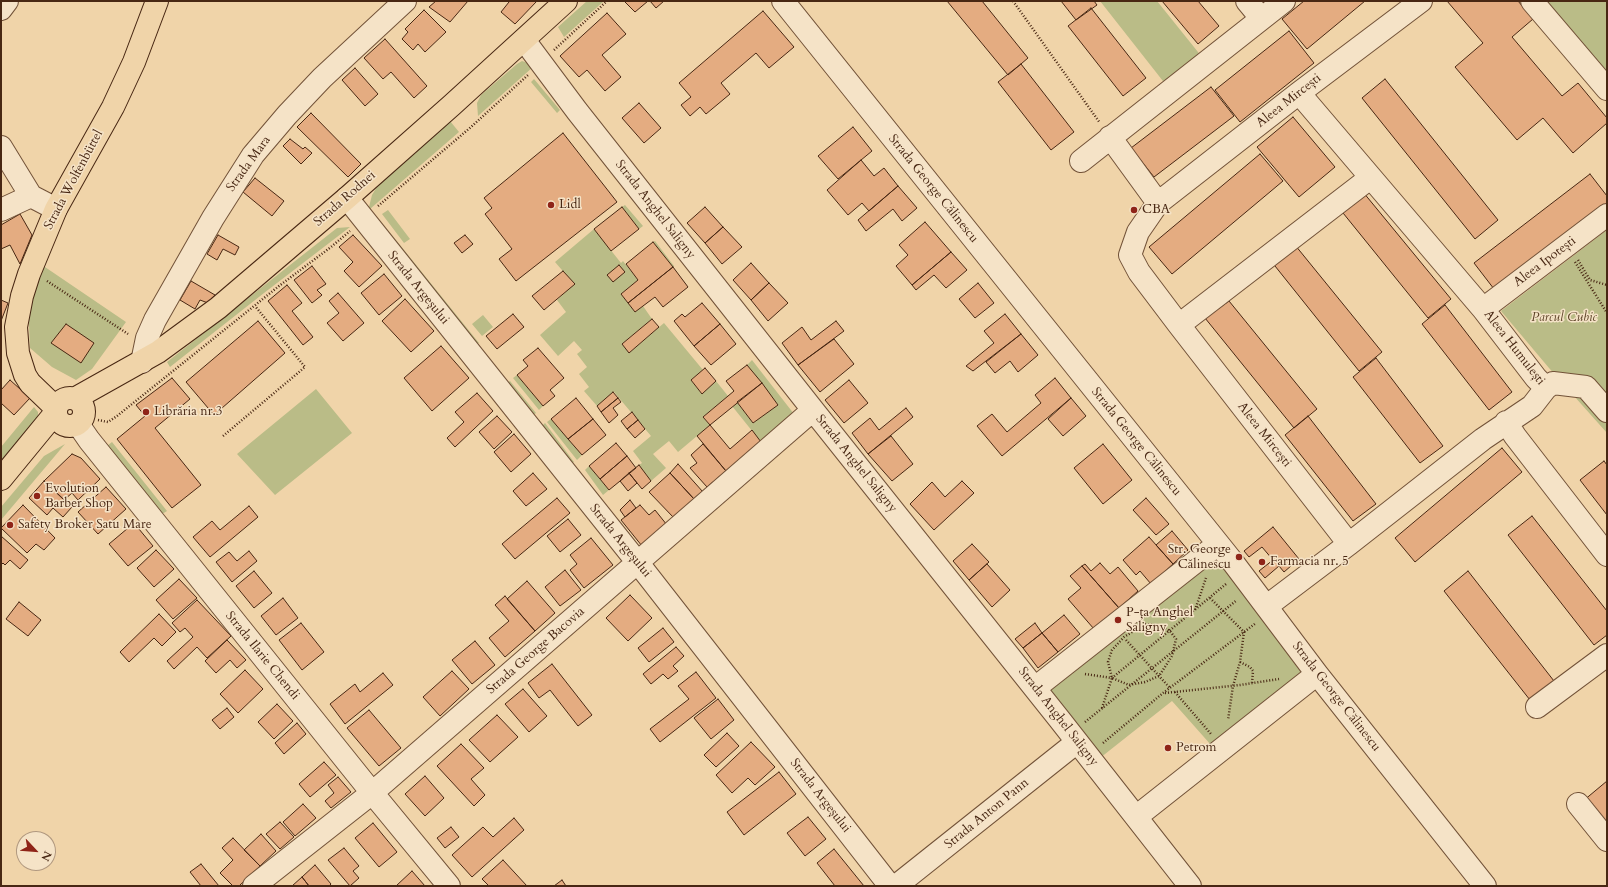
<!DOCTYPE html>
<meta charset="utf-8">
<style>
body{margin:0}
#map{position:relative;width:1608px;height:887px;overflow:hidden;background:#f0d4a9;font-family:Cardo,serif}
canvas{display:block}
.frame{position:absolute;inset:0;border:2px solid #482713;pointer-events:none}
.north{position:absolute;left:16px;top:831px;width:40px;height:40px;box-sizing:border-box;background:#f5e3c7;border:1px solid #b0987f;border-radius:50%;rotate:116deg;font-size:11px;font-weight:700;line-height:16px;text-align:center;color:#482713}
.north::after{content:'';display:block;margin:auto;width:14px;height:18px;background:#8f2418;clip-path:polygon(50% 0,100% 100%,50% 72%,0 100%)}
</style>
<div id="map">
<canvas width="1608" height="887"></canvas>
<div class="frame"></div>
<div class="north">N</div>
</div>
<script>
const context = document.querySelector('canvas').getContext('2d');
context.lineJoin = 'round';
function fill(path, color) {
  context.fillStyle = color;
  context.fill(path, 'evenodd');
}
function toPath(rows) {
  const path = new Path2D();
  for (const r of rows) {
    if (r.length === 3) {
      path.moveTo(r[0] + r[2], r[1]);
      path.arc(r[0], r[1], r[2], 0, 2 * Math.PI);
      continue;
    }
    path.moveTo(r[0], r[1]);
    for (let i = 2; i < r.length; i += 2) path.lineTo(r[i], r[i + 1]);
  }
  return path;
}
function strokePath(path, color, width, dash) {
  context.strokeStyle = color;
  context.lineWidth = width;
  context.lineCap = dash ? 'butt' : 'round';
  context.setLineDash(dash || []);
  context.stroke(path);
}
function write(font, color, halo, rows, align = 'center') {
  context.font = font + ' Cardo,serif';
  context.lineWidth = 3;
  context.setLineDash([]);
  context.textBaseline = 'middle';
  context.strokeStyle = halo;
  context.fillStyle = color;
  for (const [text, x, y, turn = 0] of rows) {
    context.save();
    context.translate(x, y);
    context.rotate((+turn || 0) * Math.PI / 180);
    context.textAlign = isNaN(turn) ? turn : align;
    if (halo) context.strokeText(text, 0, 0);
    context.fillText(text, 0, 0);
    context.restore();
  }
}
fill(toPath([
 [587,1,604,1,564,37,558,27],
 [1100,1,1157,1,1206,62,1170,90],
 [1542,1,1607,1,1607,78],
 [522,61,528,63,533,67,478,116,477,103,481,95,517,64],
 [534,79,560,110,557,113,531,82],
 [450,121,459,132,370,209,369,207,372,195,378,185],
 [625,205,643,226,639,229,622,207],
 [388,210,410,239,404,243,382,214],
 [375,214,479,343,477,344],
 [350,227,264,293,170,367,167,362,337,228],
 [594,229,621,263,623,261,638,280,621,294,635,312,643,306,652,319,622,344,630,352,664,323,703,370,691,380,701,393,716,381,728,396,703,417,710,425,678,452,669,441,653,454,666,468,651,481,639,465,642,463,633,451,651,436,614,392,597,406,584,391,589,387,579,374,587,367,577,354,582,350,574,341,558,356,540,335,566,312,557,300,574,284,555,262],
 [1607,230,1607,433,1549,368,1501,311],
 [655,241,674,266,673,267,653,242],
 [42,265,126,322,92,369,76,380,52,367,30,348,28,302],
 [483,315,493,327,482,336,472,324],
 [752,360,794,414,761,442,732,406,737,402,753,423,778,405,747,365],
 [517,375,543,406,539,410,513,378],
 [510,381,536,413,532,416,507,383],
 [316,389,352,433,275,495,237,454],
 [34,407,38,412,38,420,1,468,1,447],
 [551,419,582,455,577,460,547,422],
 [545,423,574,462,570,465,541,427],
 [112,442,167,511,159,516,107,446],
 [65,444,1,520,1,507,44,456],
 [589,466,609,490,603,495,585,470],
 [1216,552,1307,672,1211,745,1172,701,1100,758,1044,686]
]), '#babc87');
const building = toPath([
 [436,1,468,1,450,22,429,7,436,1],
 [508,1,537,1,515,24,501,12,509,2,508,1],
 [624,1,648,1,635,12,624,1],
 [650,1,664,1,656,8,650,1],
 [947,1,982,1,1028,58,1008,75,947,1],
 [1061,1,1094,1,1097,5,1076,20,1061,1],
 [1162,1,1198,1,1219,26,1198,44,1162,1],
 [1304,1,1365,1,1307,49,1282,19,1304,1],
 [1447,1,1518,1,1533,19,1512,37,1562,96,1578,83,1607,118,1607,123,1573,153,1543,118,1517,140,1455,67,1483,43,1447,1],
 [1091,8,1146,78,1123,96,1068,26,1091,8],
 [424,10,446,32,425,52,418,44,413,50,402,39,408,32,405,29,424,10],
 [763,11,794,47,769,68,756,53,721,83,730,94,706,114,700,107,690,116,681,105,691,97,679,83,763,11],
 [607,13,626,34,602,55,621,77,605,91,587,70,579,77,560,56,607,13],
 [1289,31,1314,63,1240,122,1215,90,1289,31],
 [385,39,427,86,414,98,391,72,383,79,364,58,385,39],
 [1021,64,1074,132,1051,150,998,82,1021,64],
 [355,68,378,94,365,106,342,80,355,68],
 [1385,79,1498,220,1475,239,1362,98,1385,79],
 [1211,87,1234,116,1154,177,1131,148,1211,87],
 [639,103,661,128,644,143,622,118,639,103],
 [311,113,361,164,348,177,297,127,311,113],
 [1293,117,1335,167,1299,197,1257,147,1293,117],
 [853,127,872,151,838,179,818,156,853,127],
 [563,133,617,202,516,281,499,259,512,249,485,214,492,208,484,198,563,133],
 [290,139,303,149,305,147,312,153,301,164,283,146,290,139],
 [1260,154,1283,181,1172,274,1149,247,1260,154],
 [861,160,874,176,884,168,898,186,869,211,862,203,848,215,827,190,861,160],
 [1590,174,1607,196,1607,203,1494,289,1474,263,1590,174],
 [255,178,284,201,272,216,243,192,255,178],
 [898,186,917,208,902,221,893,209,866,231,858,220,898,186],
 [1363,192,1451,299,1428,318,1339,208,1363,192],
 [622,207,639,229,611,251,594,229,622,207],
 [705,207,723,227,705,243,687,223,705,207],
 [20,214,32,235,20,264,10,245,1,249,1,225,20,214],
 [925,222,951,252,912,285,896,266,908,255,899,245,925,222],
 [723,227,742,247,722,264,705,243,723,227],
 [218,235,239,247,235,255,223,249,217,260,207,254,218,235],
 [353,235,382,266,359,287,344,271,353,262,339,247,353,235],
 [465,235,473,244,462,253,454,243,465,235],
 [653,242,673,267,628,303,621,294,638,280,626,264,653,242],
 [1295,245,1382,352,1359,371,1271,261,1295,245],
 [951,252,967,270,946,288,934,275,916,290,912,285,951,252],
 [751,263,769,283,751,300,733,280,751,263],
 [619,265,625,272,613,282,607,275,619,265],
 [312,266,326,284,317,290,322,295,312,303,294,280,312,266],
 [673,267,688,287,663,307,655,297,635,312,628,303,673,267],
 [563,271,575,284,544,310,532,296,563,271],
 [384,274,402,296,379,315,361,293,384,274],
 [191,281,215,295,208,303,200,300,195,309,180,300,191,281],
 [769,283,788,303,768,321,751,300,769,283],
 [978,283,994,303,975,318,959,299,978,283],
 [287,285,302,303,292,311,313,337,303,345,268,301,287,285],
 [338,293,364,323,343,341,327,323,339,313,329,301,338,293],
 [405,299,434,331,411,352,382,321,405,299],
 [1,300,8,303,1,321,1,300],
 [1229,301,1317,409,1294,428,1205,318,1229,301],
 [702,303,720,324,694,346,674,321,682,314,685,317,702,303],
 [1445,305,1512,392,1489,410,1422,324,1445,305],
 [513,314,524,327,497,349,486,336,513,314],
 [1005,314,1021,334,973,371,966,366,994,343,984,331,1005,314],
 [652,319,659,327,629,353,622,344,652,319],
 [258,321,285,353,214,415,186,382,258,321],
 [836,321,844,331,798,365,782,343,802,327,811,340,836,321],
 [66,324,94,343,81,363,51,343,66,324],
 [720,324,736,344,711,365,694,346,720,324],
 [1021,334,1038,355,1018,372,1010,361,995,373,986,362,1021,334],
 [834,339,854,364,820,392,798,365,834,339],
 [441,346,469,378,432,411,404,378,441,346],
 [538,348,564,378,550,390,555,396,543,406,517,375,528,366,523,360,538,348],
 [1376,358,1443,446,1420,463,1353,377,1376,358],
 [747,365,762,383,710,425,703,417,734,391,726,381,747,365],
 [705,368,716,381,702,394,691,380,705,368],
 [172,378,190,399,155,428,201,485,172,508,117,439,145,416,136,405,172,378],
 [1055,378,1071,398,1002,456,977,426,992,414,1007,432,1041,403,1035,395,1055,378],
 [10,380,30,398,14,415,1,403,1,390,10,380],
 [849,380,868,403,844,423,825,400,849,380],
 [762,383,778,405,753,423,737,402,762,383],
 [613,392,618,398,601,412,597,406,613,392],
 [477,393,493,411,455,447,447,438,464,422,455,412,477,393],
 [576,398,593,419,568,439,551,419,576,398],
 [618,398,621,402,613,408,618,415,609,423,601,412,618,398],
 [1071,398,1086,416,1063,436,1048,419,1071,398],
 [906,408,913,417,868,454,852,433,870,418,879,430,906,408],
 [632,412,638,420,627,429,621,421,632,412],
 [497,416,512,432,494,449,479,432,497,416],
 [1308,416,1376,504,1353,521,1285,435,1308,416],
 [593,419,606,435,582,455,568,439,593,419],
 [638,420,645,429,635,438,627,429,638,420],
 [710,425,730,449,752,430,761,442,726,471,697,436,710,425],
 [514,434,531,454,511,472,494,452,514,434],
 [891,436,913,464,892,481,868,454,891,436],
 [616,443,627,456,600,479,589,466,616,443],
 [703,444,726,471,707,487,690,468,697,463,691,455,703,444],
 [1103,444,1132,480,1103,504,1074,468,1103,444],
 [1502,448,1522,472,1415,562,1395,538,1502,448],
 [72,454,81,458,100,479,78,500,72,493,64,500,44,481,72,454],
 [627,456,636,468,609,490,600,479,627,456],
 [1604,461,1607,465,1607,515,1580,480,1604,461],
 [678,464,703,492,694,499,670,473,678,464],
 [639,465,651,481,642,489,629,473,639,465],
 [533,473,547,489,526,506,513,491,533,473],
 [629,473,637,483,628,491,620,481,629,473],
 [670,473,694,499,674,518,649,492,670,473],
 [44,481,72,507,63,517,53,508,47,515,29,498,44,481],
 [962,481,974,493,934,530,910,504,932,482,945,497,962,481],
 [106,487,126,509,98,534,78,512,106,487],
 [557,498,570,513,515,559,502,544,557,498],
 [1146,498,1169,524,1156,535,1133,510,1146,498],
 [630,500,636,508,625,517,620,510,630,500],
 [23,505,55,538,44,550,36,544,27,553,1,528,23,505],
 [640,505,649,515,655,510,667,525,642,546,621,520,640,505],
 [249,506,258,517,210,557,193,537,212,521,220,530,249,506],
 [1532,516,1607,611,1607,635,1594,645,1508,535,1532,516],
 [568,519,581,535,560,552,547,536,568,519],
 [134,523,153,546,128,566,109,544,134,523],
 [1273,527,1299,559,1284,572,1279,566,1265,578,1259,571,1273,560,1262,547,1249,557,1244,551,1273,527],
 [1172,531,1188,550,1173,564,1156,545,1172,531],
 [1,536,28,560,20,569,10,560,5,565,3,563,1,565,1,536],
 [1149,537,1173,564,1151,584,1140,571,1136,575,1123,560,1149,537],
 [591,538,613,565,584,588,570,570,577,564,570,555,591,538],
 [972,544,989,562,969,580,953,561,972,544],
 [156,550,174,569,154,587,137,568,156,550],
 [249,551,257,561,232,582,216,562,229,552,237,561,249,551],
 [1100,563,1110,574,1118,567,1138,591,1119,608,1082,566,1085,564,1091,571,1100,563],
 [987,564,1010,590,992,607,969,580,987,564],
 [1082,566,1119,608,1094,629,1068,599,1081,588,1070,576,1082,566],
 [565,570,581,590,560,606,545,587,565,570],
 [254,571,272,593,254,608,236,586,254,571],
 [1468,571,1554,681,1530,700,1444,591,1468,571],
 [179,579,197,598,173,619,156,600,179,579],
 [527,581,555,613,535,631,507,599,527,581],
 [630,595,652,618,628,641,606,618,630,595],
 [505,596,535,631,505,657,489,638,509,621,495,605,505,596],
 [283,598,298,618,276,635,261,616,283,598],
 [197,600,231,636,207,658,197,647,174,669,167,661,193,637,185,628,180,632,172,623,197,600],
 [19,602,41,620,28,636,6,619,19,602],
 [159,614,176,632,162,646,154,638,129,662,120,652,159,614],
 [1064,615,1080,634,1058,652,1042,633,1064,615],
 [301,623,324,652,302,670,279,640,301,623],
 [1035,623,1042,633,1023,648,1015,639,1035,623],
 [663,628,674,642,649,662,638,648,663,628],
 [1042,633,1058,652,1038,668,1023,648,1042,633],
 [227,640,246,660,237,668,230,660,216,673,205,661,227,640],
 [475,641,495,665,472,684,452,660,475,641],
 [676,647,684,656,673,666,678,671,668,679,663,674,651,684,643,674,676,647],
 [552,664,592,715,578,726,550,690,539,698,528,683,552,664],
 [245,670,263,689,238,713,220,694,245,670],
 [452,671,469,689,440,716,423,697,452,671],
 [696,672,716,698,660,742,650,729,689,699,678,686,696,672],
 [383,673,393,685,345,724,330,704,355,684,360,692,383,673],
 [523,689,547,716,529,732,505,704,523,689],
 [718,699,734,720,711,739,694,718,718,699],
 [277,704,293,721,274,739,258,722,277,704],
 [227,708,234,717,220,729,212,720,227,708],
 [369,710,401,748,379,766,347,728,369,710],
 [497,715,518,737,490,762,469,740,497,715],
 [297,723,306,734,284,754,275,743,297,723],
 [727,733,739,746,716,767,704,755,727,733],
 [751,742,775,767,755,785,748,778,732,793,716,775,751,742],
 [461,744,484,768,471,779,485,795,474,806,437,766,461,744],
 [324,762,336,775,310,797,299,784,324,762],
 [779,772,796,794,744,835,727,812,779,772],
 [425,776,444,798,425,816,405,794,425,776],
 [338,777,351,792,331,808,325,801,334,793,328,785,338,777],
 [1607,781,1607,828,1583,801,1607,781],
 [303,804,316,818,295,836,283,822,303,804],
 [808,817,826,839,805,856,787,833,808,817],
 [514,818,524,830,472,877,452,855,483,827,493,837,514,818],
 [280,822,294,837,280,849,266,834,280,822],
 [373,823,397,852,379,867,355,838,373,823],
 [451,827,459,837,445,848,437,838,451,827],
 [261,834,276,851,260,866,244,850,261,834],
 [233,838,260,866,239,886,233,886,220,873,233,860,222,848,233,838],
 [344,848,359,866,353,871,359,878,350,886,328,860,344,848],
 [834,849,864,886,835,886,817,863,834,849],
 [503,860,527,886,489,886,482,879,503,860],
 [201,864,219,886,201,886,190,872,201,864],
 [315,865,331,884,329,886,309,886,302,877,315,865],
 [412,871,425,886,396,886,412,871],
 [302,877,309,886,292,886,302,877],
 [562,880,566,886,554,886,562,880]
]);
fill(building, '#e4ac81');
strokePath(building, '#482713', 1);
const minor = toPath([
 [783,1,1232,561,1317,674,1485,886],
 [1247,1,1261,18],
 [1532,1,1607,89],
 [1,9,7,1],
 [524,40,577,111,813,410,1060,720,1190,886],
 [1110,137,1158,203],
 [1,147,31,196,56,209],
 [1081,161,1284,1],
 [347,198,638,563,890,886],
 [1,210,31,196],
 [1483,309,1607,215],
 [1179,325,1370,178],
 [142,362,147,338,155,320,213,218,253,155,287,115,322,78,405,1],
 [1546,388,1553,383,1586,387,1607,411],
 [1506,422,1515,436,1607,555],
 [78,424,89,440,365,784,449,886],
 [1349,544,1179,325,1139,272,1130,255,1138,232,1158,203,1299,93,1421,1],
 [1267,606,1349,544,1483,439,1532,406,1546,388,1536,378,1483,309,1299,93],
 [1035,688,1218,544],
 [1537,707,1607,655],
 [1578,804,1607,840],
 [1136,817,1317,674],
 [254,886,372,793,813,410],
 [896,886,1077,742]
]);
const major = toPath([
 [70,412,14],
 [76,398,158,352,218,308,347,198,452,105,566,1],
 [56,408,30,383,25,375,18,353,16,327,22,296,29,274,56,209,113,107,134,62,157,1],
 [1,479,56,412]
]);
strokePath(minor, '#725238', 24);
strokePath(major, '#482713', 24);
strokePath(toPath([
 [1013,1,1100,123],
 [554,50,607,1],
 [378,206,471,127,528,75],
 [1578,260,1590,280,1607,285],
 [1575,262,1607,313],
 [47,281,128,334],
 [98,420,108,422,117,416,279,286,331,247,350,231],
 [223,436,305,367,255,306],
 [1210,598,1244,632,1240,662,1233,686,1228,720],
 [1195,610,1206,578],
 [1145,624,1158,625,1170,631,1176,639,1172,656,1159,676,1145,682,1129,685,1112,678,1108,662,1112,650,1124,637,1145,624],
 [1126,640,1170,688],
 [1240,662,1250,667,1253,671,1252,683],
 [1085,674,1112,678,1226,584],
 [1175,692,1211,734],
 [1165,693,1240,685,1279,679],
 [1102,708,1112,678],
 [1085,722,1237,600],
 [1103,743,1163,693,1256,623]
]), '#482713', 2.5, [1, 2]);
strokePath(minor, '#f5e3c7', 22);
strokePath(major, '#f0d4a9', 22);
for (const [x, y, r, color] of [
 [551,205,4,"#8f2418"],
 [1134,210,4,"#8f2418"],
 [146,412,4,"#8f2418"],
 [37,496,4,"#8f2418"],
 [10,525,4,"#8f2418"],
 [1239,557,4,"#8f2418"],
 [1262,562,4,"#8f2418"],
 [1118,620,4,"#8f2418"],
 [1168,748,4,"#8f2418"]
]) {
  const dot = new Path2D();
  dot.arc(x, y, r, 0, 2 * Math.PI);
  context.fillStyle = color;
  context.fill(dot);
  strokePath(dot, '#f5e3c7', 1.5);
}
write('13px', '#482713', '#f5e3c7', [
 ["Aleea Mircești",1289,101,-38],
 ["Strada Mara",249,164,-54],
 ["Strada Wolfenbüttel",74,180,-62],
 ["Strada George Călinescu",933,189,51],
 ["Strada Rodnei",345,199,-41],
 ["Strada Anghel Saligny",655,210,52],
 ["Aleea Ipotești",1545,262,-37],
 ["Strada Argeșului",418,288,51],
 ["Aleea Humulești",1514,348,52],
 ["Aleea Mircești",1264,435,52],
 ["Strada George Călinescu",1136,442,51],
 ["Strada Anghel Saligny",856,464,51],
 ["Strada Argeșului",620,541,51],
 ["Strada George Bacovia",536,651,-41],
 ["Strada Ilarie Chendi",262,656,51],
 ["Strada George Călinescu",1336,697,52],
 ["Strada Anghel Saligny",1058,717,52],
 ["Strada Argeșului",820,796,52],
 ["Strada Anton Pann",987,814,-39]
]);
write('13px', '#482713', '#f5e3c7', [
 ["Lidl",559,205],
 ["CBA",1142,210],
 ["Librăria nr.3",154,412],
 ["Evolution",45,489],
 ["Barber Shop",45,504],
 ["Safety Broker Satu Mare",18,525],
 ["Str. George",1231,550,"right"],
 ["Călinescu",1231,565,"right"],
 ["Farmacia nr. 5",1270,562],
 ["P-ța Anghel",1126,613],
 ["Saligny",1126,628],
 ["Petrom",1176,748]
], 'left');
write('italic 13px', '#5f452a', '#f5e3c7', [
 ["Parcul Cubic",1564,318]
]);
</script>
